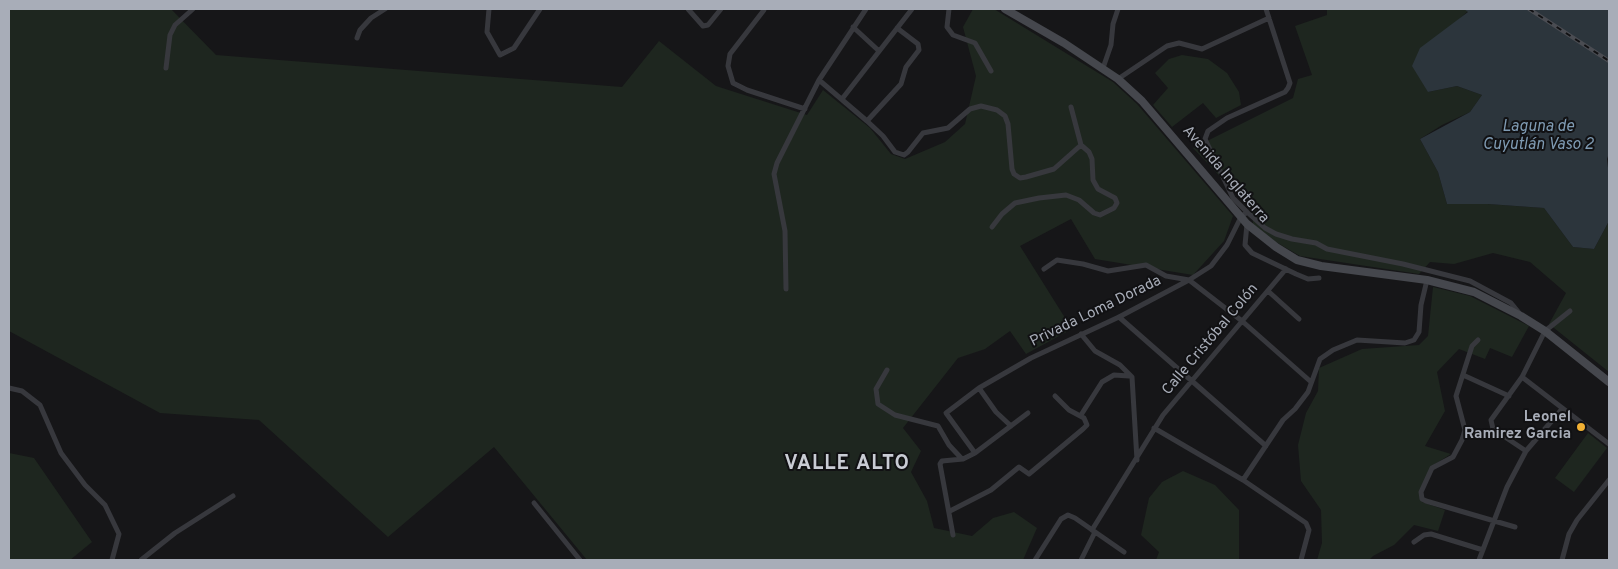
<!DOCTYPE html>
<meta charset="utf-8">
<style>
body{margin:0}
#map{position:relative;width:1618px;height:569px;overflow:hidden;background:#161618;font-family:Overpass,sans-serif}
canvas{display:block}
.frame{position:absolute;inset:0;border:10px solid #a8adb8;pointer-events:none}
</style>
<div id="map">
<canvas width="1618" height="569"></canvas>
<div class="frame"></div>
</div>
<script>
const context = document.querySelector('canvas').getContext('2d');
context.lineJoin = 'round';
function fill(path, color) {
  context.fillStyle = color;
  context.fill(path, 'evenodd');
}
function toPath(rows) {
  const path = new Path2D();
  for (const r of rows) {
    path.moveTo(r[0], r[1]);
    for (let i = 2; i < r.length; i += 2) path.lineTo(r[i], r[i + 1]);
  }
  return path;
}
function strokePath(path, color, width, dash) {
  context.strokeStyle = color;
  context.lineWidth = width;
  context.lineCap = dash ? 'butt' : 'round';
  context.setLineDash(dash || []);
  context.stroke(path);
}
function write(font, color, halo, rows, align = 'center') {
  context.font = font + ' Overpass,sans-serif';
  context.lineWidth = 4;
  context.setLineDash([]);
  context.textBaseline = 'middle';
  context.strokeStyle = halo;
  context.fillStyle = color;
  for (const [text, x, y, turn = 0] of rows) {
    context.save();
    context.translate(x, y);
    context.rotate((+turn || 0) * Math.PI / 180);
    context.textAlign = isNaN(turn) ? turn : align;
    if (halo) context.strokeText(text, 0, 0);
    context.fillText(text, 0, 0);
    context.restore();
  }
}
fill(toPath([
 [9,9,171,9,216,55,622,87,659,41,716,86,807,115,823,90,870,128,891,154,905,159,945,142,965,124,976,76,963,27,973,9,994,9,1113,82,1137,104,1233,216,1224,241,1193,275,1095,259,1071,219,1020,246,1072,329,1026,354,1010,331,985,349,958,358,903,428,921,451,911,472,927,501,934,528,972,536,993,518,1014,512,1037,528,1023,560,587,560,494,447,388,537,259,420,160,413,9,331],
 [1327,9,1464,9,1468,11,1454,24,1428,92,1457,86,1482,95,1470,112,1442,125,1420,139,1438,172,1447,204,1488,204,1544,208,1573,247,1594,249,1609,221,1609,372,1549,324,1566,293,1530,262,1493,253,1454,264,1430,262,1419,274,1300,256,1276,242,1253,224,1252,210,1193,148,1293,98,1298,79,1312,75,1295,26,1327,15],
 [1182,55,1208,59,1227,73,1239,92,1241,105,1216,118,1203,103,1172,127,1153,105,1168,88,1155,73,1169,59],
 [1433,287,1470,296,1529,326,1512,357,1490,348,1485,359,1459,349,1437,372,1445,411,1425,446,1451,454,1435,464,1420,493,1422,502,1445,510,1438,531,1414,525,1394,545,1373,556,1369,560,1317,560,1322,543,1321,510,1301,481,1298,445,1306,413,1318,391,1319,368,1362,349,1419,345,1428,336],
 [1588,433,1607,448,1574,492,1555,478],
 [9,453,34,458,92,542,70,560,9,560],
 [1183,471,1215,485,1239,510,1239,560,1156,560,1159,552,1141,535,1149,498,1162,482]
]), '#1e261f');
fill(toPath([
 [1464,9,1609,9,1609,153,1607,159,1609,176,1609,221,1594,249,1573,247,1544,208,1488,204,1447,204,1438,172,1420,139,1470,112,1482,95,1457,86,1428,92,1412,66,1420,48,1468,12]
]), '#2c353c');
strokePath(toPath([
 [489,9,487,32,500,55,514,48,540,9],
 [688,9,703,26,708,25,721,9],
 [949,9,947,27,953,35,975,43,991,71],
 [764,10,730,54,728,66,733,83,747,90,805,109],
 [853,27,879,51],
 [357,38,360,30,371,18,385,9],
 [166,68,170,35,175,25,193,9],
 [1103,68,1111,45,1113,24,1118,9],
 [1118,79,1167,46,1179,43,1202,49,1269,18],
 [819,80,867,121,883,136,895,152,904,155,908,152,923,133,948,128,970,109,981,106,997,110,1005,116,1008,124,1012,169,1014,174,1020,178,1026,177,1054,169,1081,145,1089,152,1092,159,1093,180,1098,189,1115,198,1117,203,1114,208,1100,215,1094,213,1079,200,1066,195,1039,198,1015,203,1002,214,992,227],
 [842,99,912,9],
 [1071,107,1081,145],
 [867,121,901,84,906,67,919,50,918,44,897,28],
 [1247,212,1265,228,1276,234,1292,239,1316,243,1327,249,1403,264,1470,281,1511,303,1520,314],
 [1247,224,1245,245,1252,253,1296,274,1308,279,1319,278],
 [1044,269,1057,260,1083,264,1108,271,1146,265,1166,276,1189,280,1242,321,1310,381],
 [786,289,785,231,774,174,777,163,819,80,866,9],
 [1268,291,1299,319],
 [1119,317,1266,446],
 [1081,334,1095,351,1120,365,1132,377,1137,460],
 [1478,340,1472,346,1456,396,1465,430,1462,440,1453,457,1432,468,1421,492,1422,499,1426,501,1515,527],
 [887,370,876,389,878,404,895,415,938,426,949,445,962,459],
 [1463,375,1509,396],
 [1522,377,1609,444],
 [9,388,22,391,40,405,61,453,85,485,105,505,119,534,112,560],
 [979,388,996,412,1011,426],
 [1081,415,1102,382,1114,375,1129,376],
 [1154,428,1243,480,1306,523,1309,530,1301,560],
 [1526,451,1493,429,1491,420,1522,377,1545,331,1570,311],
 [975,453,946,413,979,388,1031,358,1119,317,1189,280,1211,266,1227,245,1241,217,1247,212,1233,198,1205,139,1208,131,1227,118,1285,92,1288,88,1290,83,1266,9],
 [1243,480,1283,420,1295,409,1308,392,1320,359,1333,350,1357,340,1405,343,1414,340,1419,332,1421,305,1427,280],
 [534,503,580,560],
 [950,511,991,490,1019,467,1029,474,1083,429,1087,425,1084,418,1069,410,1055,396],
 [1092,530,1163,415,1286,269],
 [953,535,940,464,942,461,963,459,975,453,1028,413],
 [1414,542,1424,535,1431,534,1483,550],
 [141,560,175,533,233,496],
 [1035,560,1061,519,1068,515,1075,518,1124,552],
 [1081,560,1095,532],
 [1479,560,1507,487,1526,451,1562,409],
 [1562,560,1569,534,1577,520,1609,480]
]), '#37383d', 5);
strokePath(toPath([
 [1005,9,1064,43,1118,79,1142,101,1247,224,1276,247,1297,260,1321,266,1427,280,1474,292,1521,316,1545,331,1609,382]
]), '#45474d', 8);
const rail = toPath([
 [1529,9,1609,61]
]);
strokePath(rail, '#4a4c52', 4);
strokePath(rail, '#111113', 2, [5.5]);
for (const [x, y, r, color] of [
 [1581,427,5,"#f2b134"]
]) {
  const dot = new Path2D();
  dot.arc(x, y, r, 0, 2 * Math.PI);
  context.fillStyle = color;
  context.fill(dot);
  strokePath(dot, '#111113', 2);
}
write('15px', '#a8adb8', '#111113', [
 ["Avenida Inglaterra",1225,175,49],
 ["Privada Loma Dorada",1096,312,-26],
 ["Calle Cristóbal Colón",1211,340,-50]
]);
write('bold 15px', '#a8adb8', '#111113', [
 ["Leonel",1571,418],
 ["Ramirez Garcia",1571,435]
], 'right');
write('italic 16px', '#7f9bb3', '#111113', [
 ["Laguna de",1538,128],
 ["Cuyutlán Vaso 2",1538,146]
]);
context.letterSpacing = '1px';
write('bold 20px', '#c9ccd4', '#111113', [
 ["VALLE ALTO",847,465]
]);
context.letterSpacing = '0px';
</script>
